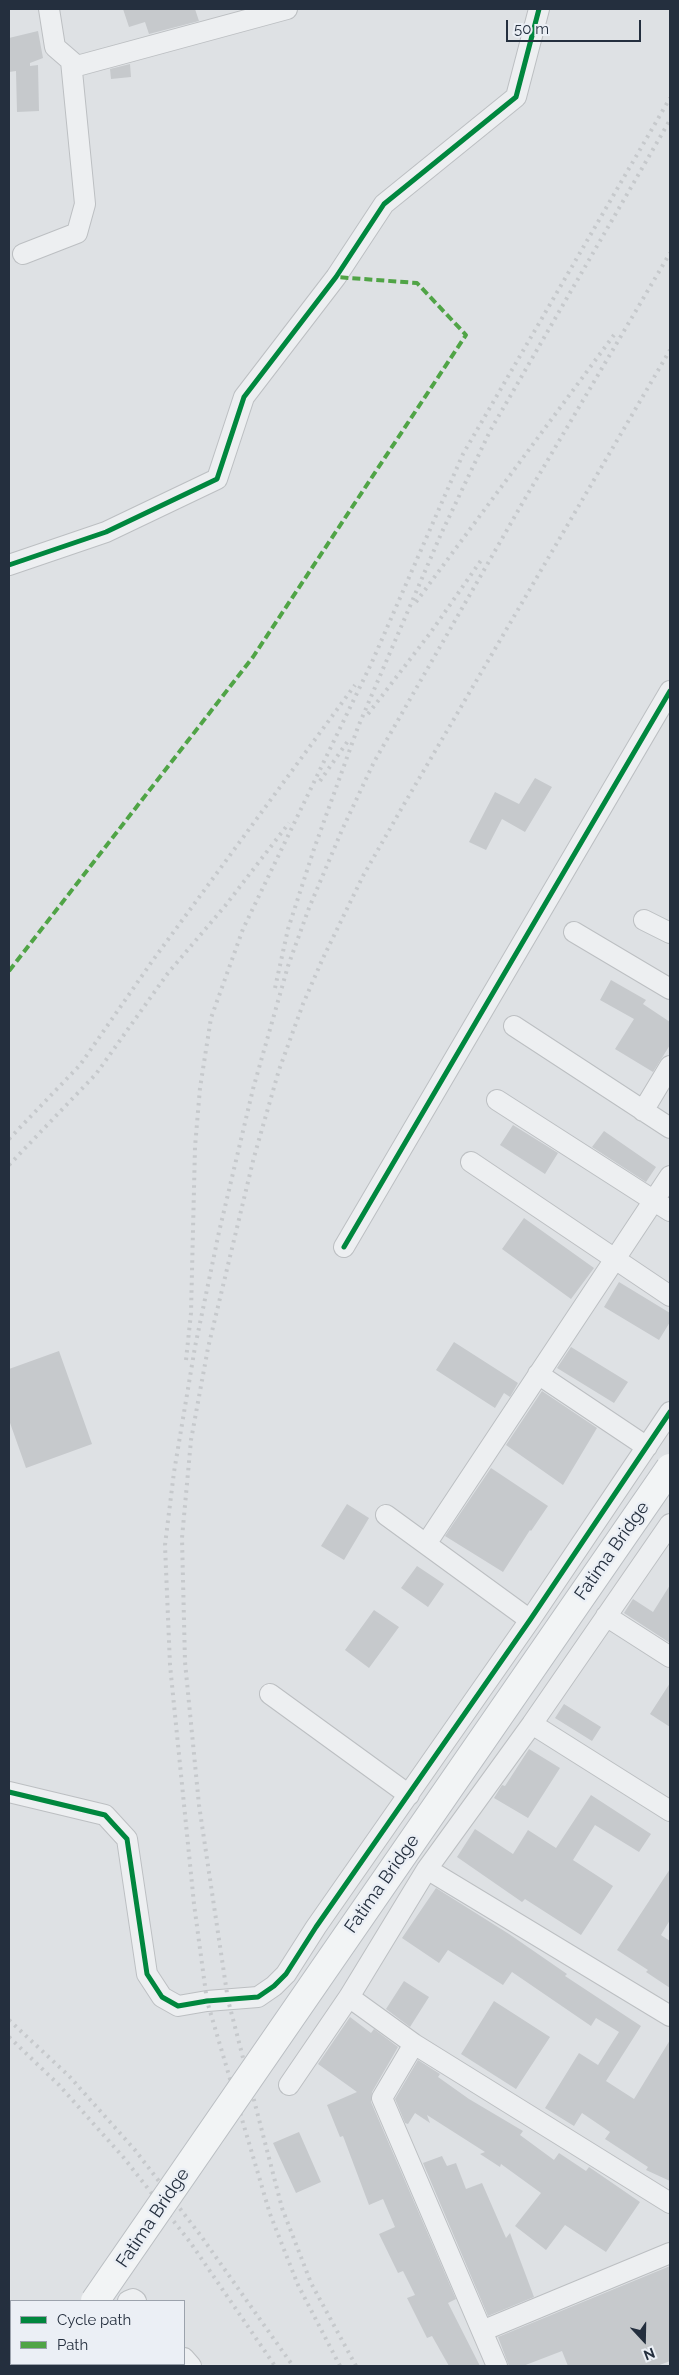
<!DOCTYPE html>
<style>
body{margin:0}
#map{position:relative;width:679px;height:2375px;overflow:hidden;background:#dee1e4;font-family:Raleway,sans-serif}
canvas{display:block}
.frame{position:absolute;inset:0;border:10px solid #242f3e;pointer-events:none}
.legend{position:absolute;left:10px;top:2300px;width:175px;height:65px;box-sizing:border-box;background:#ebeff5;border:1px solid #9ba2ac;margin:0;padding:6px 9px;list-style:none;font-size:15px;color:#242f3e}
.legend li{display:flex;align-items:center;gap:10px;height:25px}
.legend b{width:25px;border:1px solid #9ba2ac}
.north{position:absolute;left:619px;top:2315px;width:50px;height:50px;-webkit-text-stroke:4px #ebeff5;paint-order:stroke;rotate:159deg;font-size:14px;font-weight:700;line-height:20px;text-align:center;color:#242f3e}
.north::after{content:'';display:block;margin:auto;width:18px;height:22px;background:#242f3e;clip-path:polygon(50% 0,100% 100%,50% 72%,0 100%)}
.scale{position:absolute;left:506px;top:20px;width:135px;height:22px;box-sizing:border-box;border:2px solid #242f3e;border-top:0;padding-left:6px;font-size:15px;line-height:18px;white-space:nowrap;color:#242f3e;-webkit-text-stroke:4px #ebeff5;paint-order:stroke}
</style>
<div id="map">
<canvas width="679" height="2375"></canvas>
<div class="frame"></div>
<ul class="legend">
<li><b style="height:6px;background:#00873e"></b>Cycle path</li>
<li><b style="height:6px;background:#50a446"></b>Path</li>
</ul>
<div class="north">N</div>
<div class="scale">50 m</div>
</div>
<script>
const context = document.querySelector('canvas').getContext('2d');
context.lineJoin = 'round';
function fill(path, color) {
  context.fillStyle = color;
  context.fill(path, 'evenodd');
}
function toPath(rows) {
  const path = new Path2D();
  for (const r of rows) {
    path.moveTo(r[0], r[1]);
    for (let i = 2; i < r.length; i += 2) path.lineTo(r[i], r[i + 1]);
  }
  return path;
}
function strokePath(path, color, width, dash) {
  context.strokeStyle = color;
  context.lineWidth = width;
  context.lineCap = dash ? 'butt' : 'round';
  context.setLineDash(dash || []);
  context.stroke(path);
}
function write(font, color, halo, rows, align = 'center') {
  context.font = font + ' Raleway,sans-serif';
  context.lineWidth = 5;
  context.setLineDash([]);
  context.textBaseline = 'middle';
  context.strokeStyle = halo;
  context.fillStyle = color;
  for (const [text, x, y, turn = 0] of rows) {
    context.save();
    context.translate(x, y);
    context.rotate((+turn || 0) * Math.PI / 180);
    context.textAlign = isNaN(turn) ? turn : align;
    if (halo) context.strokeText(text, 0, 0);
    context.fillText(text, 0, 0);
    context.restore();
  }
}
fill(toPath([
 [123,9,195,9,199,21,149,34,145,22,129,27],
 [38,31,43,58,30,63,30,66,38,65,39,111,17,112,16,71,9,72,9,38],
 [130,64,131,77,111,79,110,69],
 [535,778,552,787,525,832,502,819,486,850,469,842,495,792,519,804],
 [611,980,646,1000,643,1004,670,1022,670,1045,653,1072,615,1049,634,1019,600,1000],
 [513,1125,558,1153,545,1174,500,1145],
 [604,1131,656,1167,646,1182,592,1147],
 [524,1218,594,1268,571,1299,502,1249],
 [619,1282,670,1313,670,1322,659,1340,604,1307],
 [454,1342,518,1383,510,1397,504,1393,495,1408,436,1370],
 [571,1347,628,1382,614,1403,557,1368],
 [59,1351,92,1444,26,1468,9,1420,9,1369],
 [542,1391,597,1428,563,1485,506,1445],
 [491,1468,548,1506,531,1531,530,1530,503,1572,445,1536],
 [347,1504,369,1518,344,1560,321,1546],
 [417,1566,444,1584,428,1607,401,1588],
 [670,1585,670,1643,624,1613,633,1599,653,1612],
 [374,1610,399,1627,369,1668,345,1650],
 [670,1683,670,1727,650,1714],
 [564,1704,601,1727,592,1741,555,1718],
 [529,1749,560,1768,528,1818,494,1798,502,1785,505,1786],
 [591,1795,651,1834,639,1852,595,1825,573,1860,613,1886,581,1935,525,1899,522,1902,457,1857,475,1829,513,1854,528,1830,556,1848],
 [670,1869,670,1920,661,1935,670,1941,670,1988,646,1972,648,1970,617,1950],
 [436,1888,509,1934,567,1974,565,1976,641,2026,606,2081,634,2099,670,2040,670,2181,646,2170,648,2167,605,2139,610,2132,582,2113,574,2126,545,2108,579,2053,598,2065,619,2032,596,2018,591,2026,512,1972,503,1985,448,1950,439,1963,402,1938],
 [404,1981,429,1997,410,2027,386,2009],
 [494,2001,550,2037,516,2089,461,2054],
 [350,2017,371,2033,374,2029,398,2047,372,2092,371,2102,456,2299,448,2303,480,2366,449,2366,432,2336,427,2338,407,2298,415,2295,403,2271,398,2273,379,2234,395,2227,383,2199,369,2205,343,2136,340,2137,327,2105,357,2092,318,2064],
 [418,2060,440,2074,438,2077,469,2099,523,2131,520,2135,554,2160,559,2153,586,2171,589,2167,640,2202,606,2252,565,2225,546,2250,515,2226,541,2193,501,2164,500,2167,480,2154,485,2152,427,2115,430,2123,415,2113,408,2124,405,2123,395,2099],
 [299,2132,321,2182,296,2193,273,2143],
 [442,2156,447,2166,456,2163,466,2189,482,2183,506,2238,510,2233,534,2297,488,2316,423,2163],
 [670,2266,670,2361,657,2366,568,2366,562,2351,523,2366,509,2366,498,2337]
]), '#c6c9cc');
const street = toPath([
 [49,9,55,47,77,66,287,9],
 [23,254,77,233,85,204,71,61],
 [9,565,106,532,217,479,244,397,336,277,384,204,516,97,539,9],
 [644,920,670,933],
 [574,932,670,989],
 [514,1026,670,1128],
 [497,1100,670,1211],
 [643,1111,670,1066],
 [471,1162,670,1296],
 [344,1247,670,691],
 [538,1374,647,1447],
 [386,1515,530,1620],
 [426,1544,670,1176],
 [606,1616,670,1657],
 [270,1694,409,1795],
 [532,1724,670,1811],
 [9,1792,105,1815,127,1839,147,1974,162,1997,178,2006,207,2001,258,1997,274,1986,286,1974,316,1927,530,1620,670,1412],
 [427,1869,670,2016],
 [349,1997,414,2044,670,2203],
 [414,2044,382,2098,497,2366],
 [289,2085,349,1997,427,1869,532,1724,670,1524],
 [128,2301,133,2299,136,2301],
 [482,2331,670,2253],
 [184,2358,191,2366],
 [83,2366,84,2364]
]);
const primary = toPath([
 [47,2366,49,2364]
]);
strokePath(street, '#bcbfc2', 22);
strokePath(primary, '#babec2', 30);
strokePath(street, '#edeff1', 20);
strokePath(primary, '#f2f4f5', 28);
strokePath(toPath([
 [416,602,614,335],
 [368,714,431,632,482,559],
 [320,781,350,738],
 [275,988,288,929,314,849,358,727,441,534,490,431,670,120],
 [9,1139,80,1065,153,960,355,685],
 [9,1165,96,1074,168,973,225,906,289,823],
 [186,1360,191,1313,195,1147,200,1088,211,1018,243,929,372,662,463,454,670,98],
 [9,2020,69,2076,135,2150,201,2236,293,2366],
 [9,2037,59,2085,124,2158,190,2242,275,2366],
 [340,2366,298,2285,270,2214,207,2001,194,1904,170,1665,165,1545,174,1472,195,1347,219,1232,253,1089,288,966,309,908,342,830,374,762,523,502,670,253],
 [356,2366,311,2283,282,2208,228,2000,199,1805,185,1662,182,1538,191,1440,208,1348,254,1157,279,1070,303,1004,323,958,363,876,403,806,670,350]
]), '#c6c9cc', 4, [2.5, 5]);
const primaryBridge = toPath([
 [95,2301,670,1468]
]);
strokePath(primaryBridge, '#babec2', 30, []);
strokePath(primaryBridge, '#f2f4f5', 28);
strokePath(toPath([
 [9,971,253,657,466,335,417,283,336,277]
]), '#50a446', 4, [8, 4]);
strokePath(toPath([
 [9,565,106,532,217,479,244,397,336,277,384,204,516,97,539,9],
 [344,1247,670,691],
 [9,1792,105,1815,127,1839,147,1974,162,1997,178,2006,207,2001,258,1997,274,1986,286,1974,316,1927,530,1620,670,1412]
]), '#00873e', 5);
write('18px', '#242f3e', '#ebeff5', [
 ["Fatima Bridge",612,1551,-55],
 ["Fatima Bridge",382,1884,-55],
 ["Fatima Bridge",153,2218,-56]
]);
</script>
